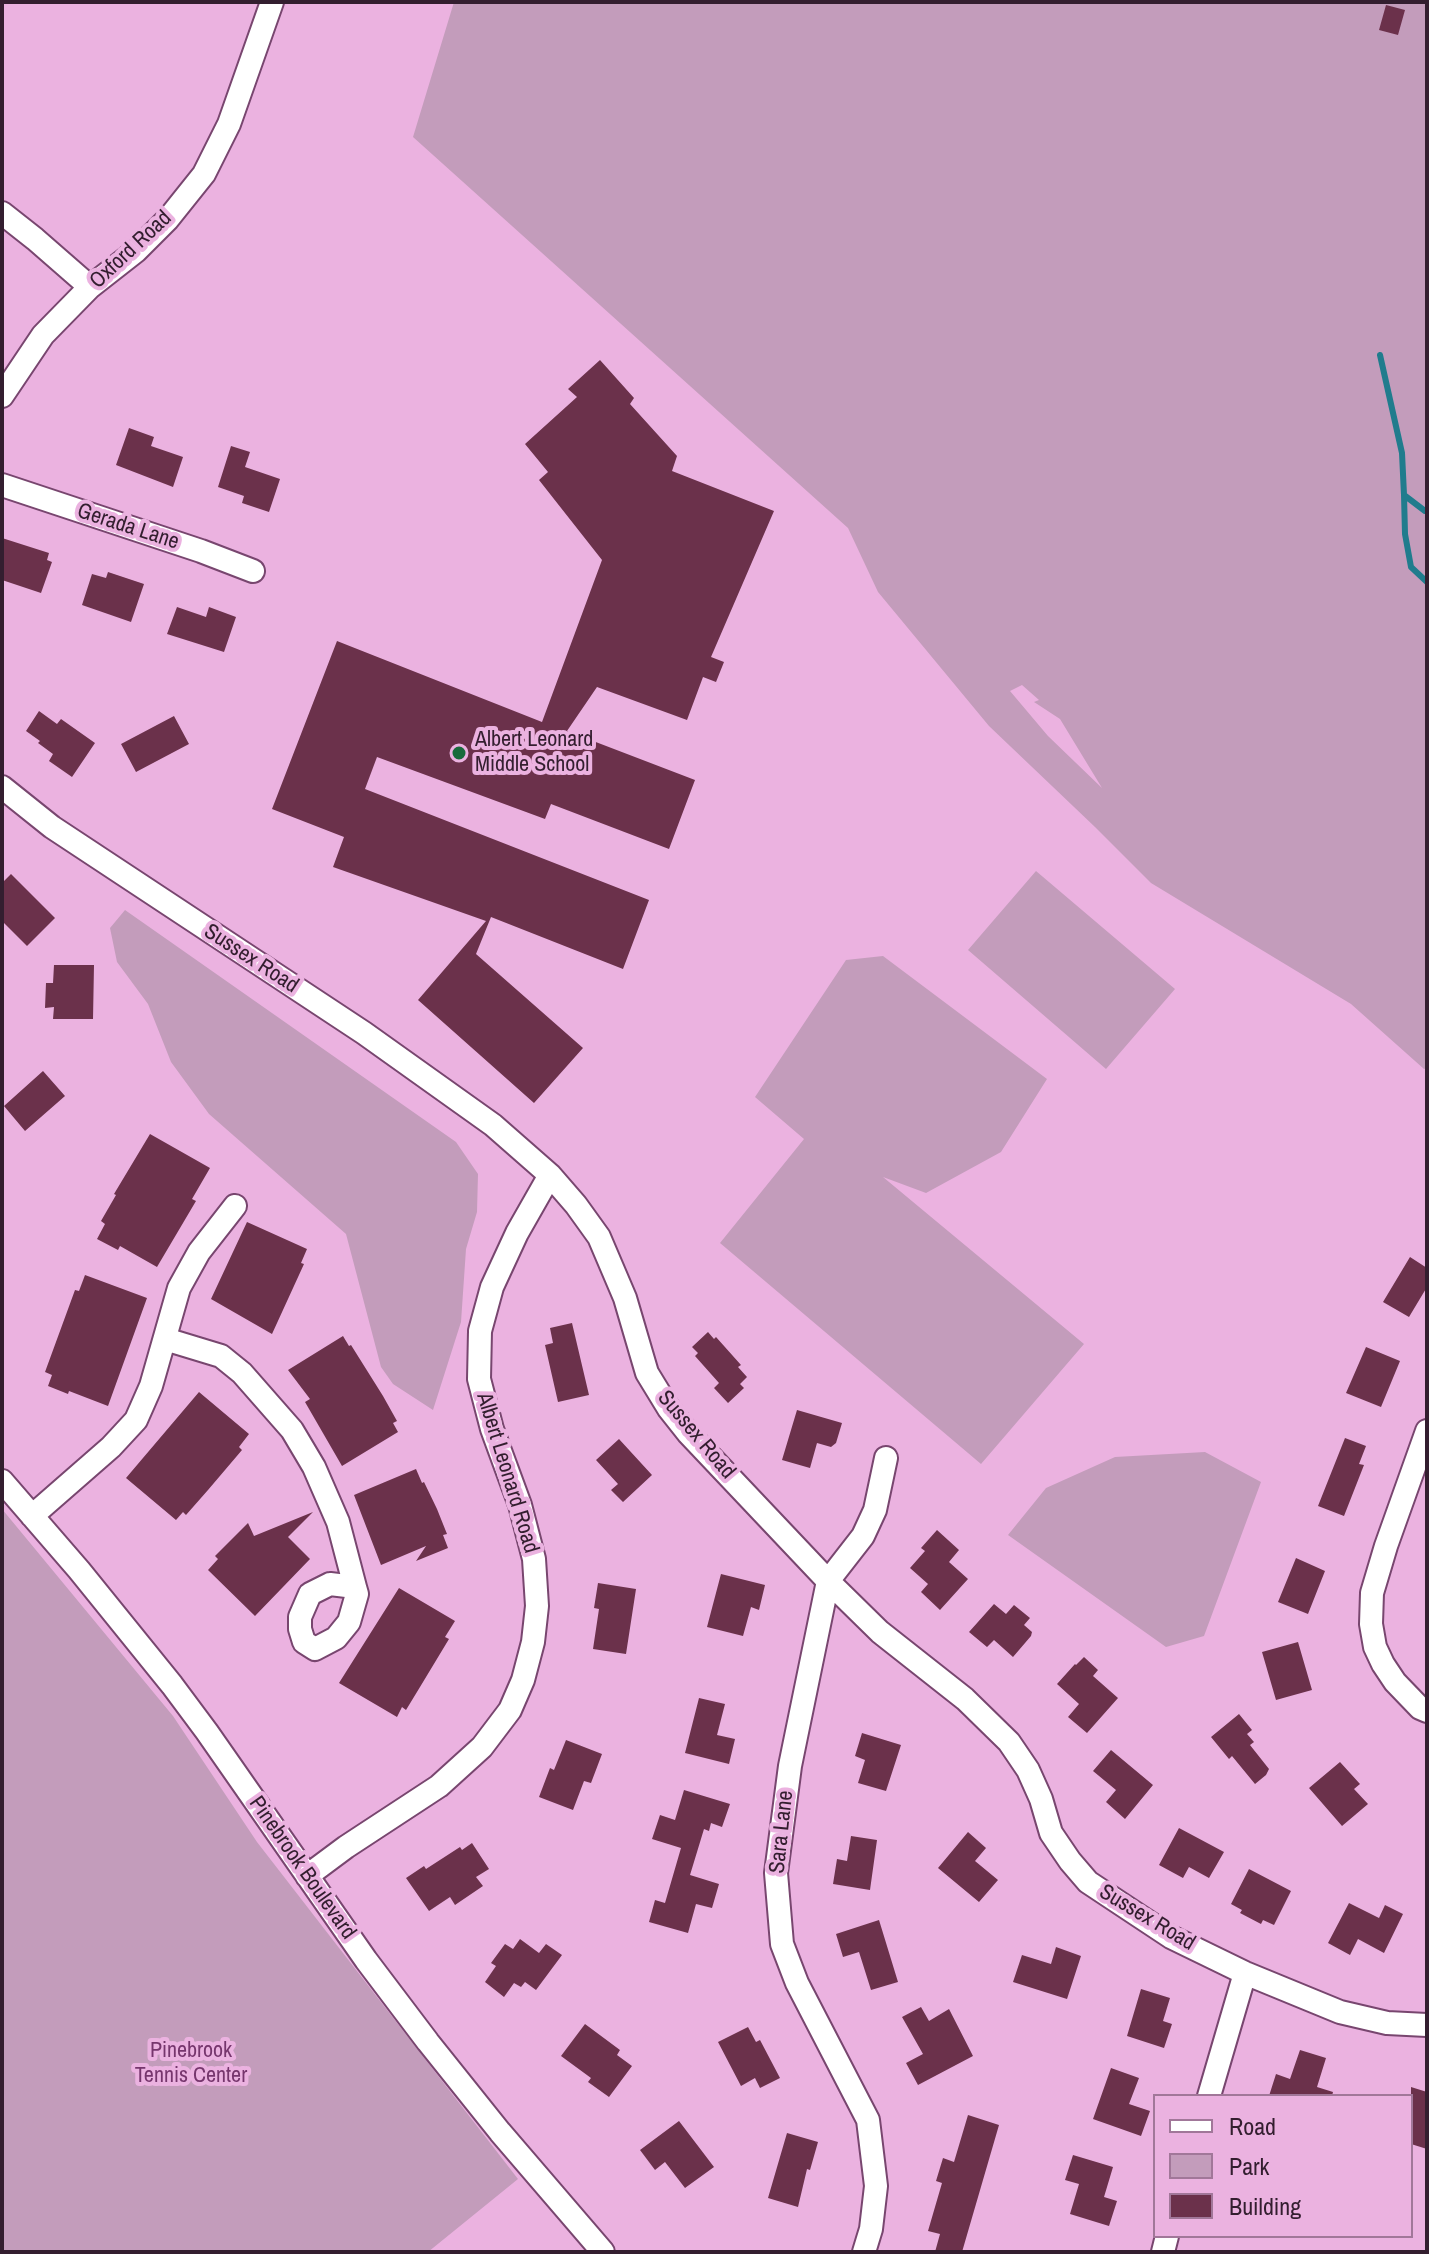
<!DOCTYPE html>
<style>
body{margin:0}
#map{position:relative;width:1429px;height:2254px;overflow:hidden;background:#ebb2e0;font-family:"Archivo Narrow",sans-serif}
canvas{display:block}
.frame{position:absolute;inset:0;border:4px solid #331e2f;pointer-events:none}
.legend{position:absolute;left:1153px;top:2094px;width:260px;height:144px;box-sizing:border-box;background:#ebb2e0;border:2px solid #a17799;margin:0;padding:10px 14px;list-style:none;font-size:24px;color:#331e2f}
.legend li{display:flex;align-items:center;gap:16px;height:40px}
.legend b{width:40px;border:2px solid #a17799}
</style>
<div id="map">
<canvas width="1429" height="2254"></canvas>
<div class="frame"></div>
<ul class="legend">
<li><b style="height:10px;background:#fff"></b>Road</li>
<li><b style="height:22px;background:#c39cbb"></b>Park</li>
<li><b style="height:22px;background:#6b314b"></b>Building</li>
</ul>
</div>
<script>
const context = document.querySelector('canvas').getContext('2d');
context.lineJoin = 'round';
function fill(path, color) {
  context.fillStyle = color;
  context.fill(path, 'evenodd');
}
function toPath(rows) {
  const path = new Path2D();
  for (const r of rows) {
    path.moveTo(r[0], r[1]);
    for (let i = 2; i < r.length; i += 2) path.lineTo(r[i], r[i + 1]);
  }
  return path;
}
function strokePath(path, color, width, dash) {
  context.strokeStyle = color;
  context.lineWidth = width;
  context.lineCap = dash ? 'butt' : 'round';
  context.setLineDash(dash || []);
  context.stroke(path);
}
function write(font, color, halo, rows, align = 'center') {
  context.font = font + ' "Archivo Narrow",sans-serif';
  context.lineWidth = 8;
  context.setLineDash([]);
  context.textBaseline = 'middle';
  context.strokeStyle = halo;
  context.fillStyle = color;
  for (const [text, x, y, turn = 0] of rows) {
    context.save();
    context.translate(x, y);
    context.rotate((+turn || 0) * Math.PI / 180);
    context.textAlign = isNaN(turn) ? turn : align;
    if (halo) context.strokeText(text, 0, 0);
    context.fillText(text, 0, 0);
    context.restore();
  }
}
fill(toPath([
 [454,2,1427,2,1427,1068,1424,1069,1351,1004,1151,883,1095,827,989,726,878,592,848,528,413,137],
 [1022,685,1039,700,1034,702,1060,719,1102,788,1048,736,1010,691],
 [1036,871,1175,989,1106,1069,968,950],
 [125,910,456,1142,478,1174,477,1212,466,1249,461,1322,433,1410,393,1384,381,1367,346,1234,209,1114,171,1062,148,1004,117,962,110,928],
 [883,956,1047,1079,1001,1152,926,1193,883,1177,1084,1344,981,1464,720,1243,804,1139,755,1097,846,960],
 [1205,1452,1261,1482,1204,1636,1166,1647,1008,1535,1046,1488,1115,1457],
 [2,1509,173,1716,257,1842,518,2179,428,2252,2,2252]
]), '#c39cbb');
strokePath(toPath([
 [1380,355,1402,453,1404,495,1425,511,1427,511],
 [1404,495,1405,534,1411,567,1427,582]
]), '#207c8d', 6);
fill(toPath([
 [1386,5,1405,10,1398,35,1379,30],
 [600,360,634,398,630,404,677,456,672,471,774,511,711,657,724,662,716,682,703,677,687,720,597,687,567,731,695,780,669,849,551,804,545,819,377,757,365,789,649,900,623,969,491,917,476,954,583,1048,534,1103,418,1000,486,921,333,867,344,837,272,809,337,641,542,722,602,560,539,480,548,472,525,444,577,397,568,389],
 [129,428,154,437,151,446,183,457,173,487,116,465],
 [231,446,250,452,245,467,280,479,269,512,242,503,244,496,218,487],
 [2,538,49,553,47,560,52,562,41,593,2,580],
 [108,572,144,584,131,622,82,605,92,574,106,578],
 [177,607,206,617,209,607,236,617,224,652,167,634],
 [39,711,57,724,61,719,95,743,72,777,49,761,53,754,38,743,40,741,26,731],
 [174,716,189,744,136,772,121,744],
 [11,874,55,918,27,946,2,921,2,883],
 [54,965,94,965,93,1019,53,1019,54,1007,45,1008,46,983,53,983],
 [43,1071,65,1096,25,1131,4,1106],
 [150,1134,210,1168,192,1199,196,1201,157,1267,120,1246,118,1250,97,1239,105,1224,101,1221,116,1195,114,1194],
 [247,1222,307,1249,301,1263,304,1264,272,1334,211,1299],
 [1410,1257,1427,1268,1427,1287,1409,1317,1383,1302],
 [85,1275,147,1298,108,1406,69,1391,68,1394,48,1386,52,1375,45,1372,75,1290,79,1291],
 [572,1323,589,1395,558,1402,545,1345,553,1343,550,1328],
 [708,1332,714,1339,716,1337,741,1365,738,1367,747,1377,740,1384,744,1388,728,1403,714,1388,719,1383,695,1356,698,1353,692,1347],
 [343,1336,349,1346,351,1345,383,1396,397,1421,393,1423,398,1432,342,1466,305,1402,310,1399,288,1370],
 [1366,1347,1400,1361,1381,1407,1346,1393],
 [199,1392,249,1434,239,1447,242,1450,208,1490,186,1515,183,1512,176,1520,126,1478],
 [797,1410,842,1423,836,1443,831,1447,817,1443,810,1468,782,1460],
 [1345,1438,1366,1446,1359,1464,1364,1465,1344,1516,1318,1506],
 [619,1439,652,1475,623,1502,611,1490,618,1484,596,1460],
 [416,1469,422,1483,424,1482,437,1509,447,1534,443,1535,448,1548,416,1561,426,1546,381,1565,354,1495],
 [313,1512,288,1537,310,1559,255,1616,208,1570,218,1559,215,1556,248,1523,254,1536],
 [937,1530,959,1550,949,1562,968,1579,940,1610,921,1592,928,1584,910,1568,925,1551,921,1548],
 [1296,1558,1325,1571,1308,1614,1278,1602],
 [721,1574,765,1585,759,1610,751,1607,743,1636,707,1627],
 [598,1583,636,1589,626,1654,593,1649,599,1609,594,1608],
 [399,1588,455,1621,445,1637,449,1639,420,1687,406,1710,402,1707,397,1717,339,1683],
 [994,1604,1006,1614,1014,1605,1030,1618,1024,1625,1032,1632,1031,1636,1013,1657,994,1640,987,1647,969,1632],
 [1298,1642,1312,1690,1276,1700,1262,1652],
 [1084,1657,1098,1670,1093,1676,1118,1698,1087,1733,1068,1717,1079,1704,1057,1684,1075,1664,1076,1665],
 [699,1698,725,1704,717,1735,735,1739,729,1764,685,1753],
 [1239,1714,1252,1730,1247,1734,1254,1742,1250,1745,1269,1769,1266,1775,1255,1784,1232,1756,1229,1759,1211,1737],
 [862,1733,901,1745,886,1791,858,1783,865,1760,855,1756],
 [566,1740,602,1754,591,1783,584,1781,573,1810,539,1797,550,1768,554,1770],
 [1111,1750,1153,1785,1125,1819,1106,1802,1116,1790,1093,1771],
 [1340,1762,1360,1784,1354,1789,1368,1804,1342,1826,1309,1788],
 [684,1790,730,1804,722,1827,711,1823,709,1831,704,1829,690,1875,719,1884,712,1908,696,1904,688,1933,649,1922,655,1900,665,1903,681,1848,652,1839,660,1815,675,1820],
 [1179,1828,1224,1852,1209,1878,1189,1867,1183,1878,1159,1865],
 [968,1832,986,1848,975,1861,998,1880,979,1902,938,1868],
 [851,1836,877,1840,870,1890,833,1884,837,1859,847,1861],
 [472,1843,489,1869,476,1877,483,1886,455,1905,450,1897,429,1911,406,1878,424,1866,426,1869,460,1847,462,1850],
 [1249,1869,1291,1891,1274,1925,1263,1920,1261,1924,1240,1913,1242,1910,1231,1904],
 [1349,1903,1379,1918,1385,1905,1403,1914,1384,1953,1358,1939,1350,1955,1328,1943],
 [879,1920,898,1982,871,1990,859,1952,843,1957,836,1934],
 [520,1939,539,1953,546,1944,562,1955,536,1990,525,1982,521,1987,514,1983,504,1997,485,1982,496,1966,491,1963,505,1944,513,1949],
 [1056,1947,1081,1956,1067,1999,1013,1982,1022,1955,1051,1964],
 [1141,1989,1170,1998,1163,2021,1172,2024,1164,2048,1127,2036],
 [921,2007,929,2021,949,2009,973,2056,918,2085,906,2063,923,2054,902,2017],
 [585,2024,620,2050,617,2055,632,2066,609,2097,588,2082,591,2078,561,2056],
 [748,2027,756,2042,760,2040,780,2078,760,2088,755,2078,741,2086,718,2042],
 [1300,2050,1326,2058,1317,2087,1333,2092,1332,2096,1269,2096,1276,2074,1290,2079],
 [1111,2068,1139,2078,1129,2104,1150,2111,1141,2136,1093,2119],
 [1411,2087,1427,2092,1427,2149,1411,2144],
 [968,2115,999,2125,962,2252,935,2252,940,2234,928,2231,942,2183,936,2181,943,2158,954,2162],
 [679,2121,714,2167,685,2188,665,2162,655,2170,640,2150],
 [787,2133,818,2142,810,2170,807,2169,798,2207,768,2198],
 [1073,2155,1113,2167,1104,2197,1117,2201,1109,2226,1070,2214,1079,2184,1065,2180]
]), '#6b314b');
const minor = toPath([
 [2,213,35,239,90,287],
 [2,396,43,335,90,287,136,251,168,219,204,174,229,124,272,2],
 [2,485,201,551,253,571],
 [2,787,52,827,364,1033,493,1125,550,1175,576,1205,599,1237,625,1298,647,1373,669,1409,688,1433,828,1581,880,1632,965,1699,1009,1742,1028,1770,1041,1799,1051,1833,1070,1861,1088,1882,1171,1937,1245,1973,1340,2012,1387,2023,1427,2025],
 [165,1339,221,1356,242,1373,292,1430,314,1467,338,1522,355,1587],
 [1427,1431,1386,1546,1372,1593,1371,1624,1375,1647,1383,1664,1395,1682,1420,1708,1427,1711],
 [2,1481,79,1570,172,1685,207,1732,366,1960,428,2042,500,2132,603,2252],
 [32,1516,111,1447,136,1420,151,1386,179,1288,199,1252,235,1206],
 [330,1584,355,1587,357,1594,349,1622,336,1638,315,1649,304,1642,300,1629,300,1617,310,1594,330,1584],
 [307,1876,346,1847,439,1786,482,1747,510,1710,523,1680,533,1642,537,1606,534,1559,520,1505,492,1429,479,1379,480,1331,492,1287,517,1233,550,1175],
 [1209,2096,1245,1973],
 [864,2252,871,2229,876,2186,868,2120,797,1983,782,1944,776,1873,790,1766,828,1581,863,1536,875,1510,886,1458],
 [1163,2252,1167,2236]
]);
strokePath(minor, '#78466f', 26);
strokePath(minor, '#fff', 22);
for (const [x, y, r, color] of [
 [459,753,8,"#186b3c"]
]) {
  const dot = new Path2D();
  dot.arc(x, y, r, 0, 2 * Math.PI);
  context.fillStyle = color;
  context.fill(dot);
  strokePath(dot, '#ebb2e0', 3);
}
write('22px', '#331e2f', '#ebb2e0', [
 ["Oxford Road",131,250,-43],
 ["Gerada Lane",128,527,18],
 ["Sussex Road",251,959,33],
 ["Sussex Road",696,1435,50],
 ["Albert Leonard Road",507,1473,73],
 ["Sara Lane",782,1832,-84],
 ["Pinebrook Boulevard",302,1868,55],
 ["Sussex Road",1147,1918,31]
]);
write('22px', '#331e2f', '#ebb2e0', [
 ["Albert Leonard",475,740],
 ["Middle School",475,765]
], 'left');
write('22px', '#76366d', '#ebb2e0', [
 ["Pinebrook",191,2051],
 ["Tennis Center",191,2076]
]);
</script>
